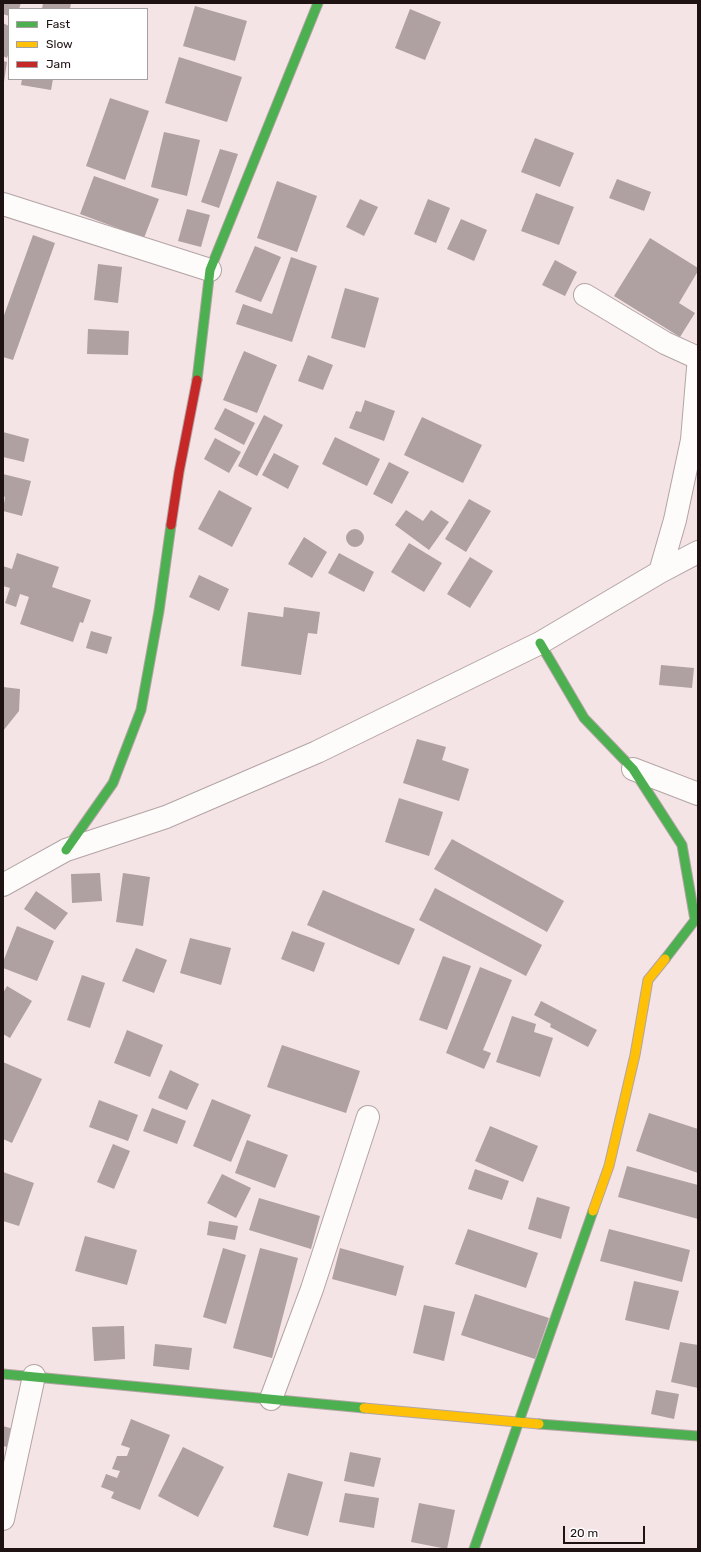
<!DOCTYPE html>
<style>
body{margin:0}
#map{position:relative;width:701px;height:1552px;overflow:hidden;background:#f5e4e5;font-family:Rubik,sans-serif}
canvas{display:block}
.frame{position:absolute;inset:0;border:4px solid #1f1213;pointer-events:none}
.legend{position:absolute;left:8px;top:8px;width:140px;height:72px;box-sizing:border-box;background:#fff;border:1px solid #a5a0a1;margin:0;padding:5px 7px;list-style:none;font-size:12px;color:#1f1213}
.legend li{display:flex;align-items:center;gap:8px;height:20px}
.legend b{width:20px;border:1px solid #a5a0a1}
.scale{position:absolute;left:563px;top:1526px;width:82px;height:18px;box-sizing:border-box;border:2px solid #1f1213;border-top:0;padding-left:5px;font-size:12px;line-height:14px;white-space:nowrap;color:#1f1213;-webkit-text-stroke:3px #fff;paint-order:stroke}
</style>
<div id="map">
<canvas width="701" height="1552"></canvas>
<div class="frame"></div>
<ul class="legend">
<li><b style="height:5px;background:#4caf50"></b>Fast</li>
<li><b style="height:5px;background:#ffc107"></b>Slow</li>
<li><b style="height:5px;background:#c62828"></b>Jam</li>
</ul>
<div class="scale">20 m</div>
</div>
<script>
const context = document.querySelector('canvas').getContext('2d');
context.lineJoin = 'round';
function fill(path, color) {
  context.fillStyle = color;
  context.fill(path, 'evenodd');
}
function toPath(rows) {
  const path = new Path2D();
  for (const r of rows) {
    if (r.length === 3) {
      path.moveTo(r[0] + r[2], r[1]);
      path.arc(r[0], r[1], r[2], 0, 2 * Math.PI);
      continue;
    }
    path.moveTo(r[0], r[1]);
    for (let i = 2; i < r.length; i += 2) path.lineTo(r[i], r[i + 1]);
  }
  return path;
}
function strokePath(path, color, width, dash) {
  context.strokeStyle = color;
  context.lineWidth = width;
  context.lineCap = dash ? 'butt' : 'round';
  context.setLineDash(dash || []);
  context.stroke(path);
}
fill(toPath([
 [3,3,21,3,19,9,9,9,9,16,3,14],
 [43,3,71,3,70,9,42,9],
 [195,6,247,21,235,61,183,46],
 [410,9,441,22,425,60,395,48],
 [3,23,9,26,9,52,7,58,3,56],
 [179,57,242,77,227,122,165,103],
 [3,61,7,62,4,82,3,82],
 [22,79,53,79,51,90,21,85],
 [110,98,149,111,125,180,86,166],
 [164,132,200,140,187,196,151,187],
 [535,138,574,153,560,187,521,172],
 [220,149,238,154,219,208,201,202],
 [94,176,159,199,144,238,80,214],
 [617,179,651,192,644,211,609,198],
 [277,181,317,196,297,252,257,238],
 [536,193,574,207,559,245,521,231],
 [360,199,378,207,364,236,346,227],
 [428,199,450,208,436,243,414,234],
 [187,209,210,215,201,247,178,241],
 [461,219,487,230,474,261,447,249],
 [33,235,55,243,13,360,3,357,3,318],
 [650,238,698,268,698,271,679,303,695,313,680,337,614,296],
 [255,246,281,257,261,302,235,292],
 [291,257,317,266,292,342,236,324,243,304,272,314],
 [555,260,577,272,565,296,542,285],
 [98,264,122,267,118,303,94,300],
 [345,288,379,298,365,348,331,338],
 [88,329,129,331,128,355,87,354],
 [244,351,277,365,257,413,223,400],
 [308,355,333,365,323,390,298,381],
 [365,400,395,411,384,441,349,428,356,411,361,412],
 [225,408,255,423,244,445,214,429],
 [264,415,283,425,257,476,238,466],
 [422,417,482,445,463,483,404,455],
 [3,432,29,439,24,462,3,457],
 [335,437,380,459,367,486,322,464],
 [215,438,241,452,229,473,204,459],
 [274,453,299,466,288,489,262,475],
 [389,462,409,472,392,504,373,494],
 [3,474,31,481,22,516,3,511,5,497,3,496],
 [219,490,252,508,232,547,198,529],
 [469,499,491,511,466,552,445,539],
 [406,510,423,521,431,510,449,522,429,550,395,525],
 [355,538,9],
 [304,537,327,552,312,578,288,564],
 [409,543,442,563,424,592,391,572],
 [17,553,59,567,52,587,91,600,83,623,80,622,73,642,20,624,29,597,20,594,16,607,5,603,10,588,3,586,3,566,12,569],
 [339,553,374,572,364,592,328,573],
 [470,557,493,571,470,608,447,594],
 [199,575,229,589,219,611,189,597],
 [284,607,320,612,317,634,308,633,301,675,241,666,248,612,283,617],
 [91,631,112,637,107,654,86,648],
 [661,665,694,668,692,688,659,685],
 [3,687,20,689,19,711,3,731],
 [417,739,446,747,442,760,469,769,459,801,403,783],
 [399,798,443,812,429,856,385,842],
 [452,839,564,901,547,932,434,869],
 [100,873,102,901,72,903,71,874],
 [123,873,150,877,143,926,116,922],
 [435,888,542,945,526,976,419,920],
 [323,890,415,929,399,965,307,925],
 [36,891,68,913,55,930,24,909],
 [17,926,54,941,37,981,3,968,3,962],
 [292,931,325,943,314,972,281,959],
 [190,938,231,948,221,985,180,973],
 [136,948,167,960,154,993,122,981],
 [443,956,471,966,447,1030,419,1020],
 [480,967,512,980,483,1050,491,1053,484,1069,446,1053],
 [82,975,105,983,90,1028,67,1020],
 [7,986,32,1001,10,1038,3,1034,3,993],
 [541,1001,597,1030,588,1047,550,1027,551,1024,534,1015],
 [512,1016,536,1024,534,1032,553,1038,540,1077,496,1062],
 [127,1030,163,1045,150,1077,114,1063],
 [282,1045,360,1071,346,1113,267,1087],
 [3,1062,42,1079,12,1143,3,1139],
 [170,1070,199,1084,187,1110,158,1098],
 [212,1099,251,1115,231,1162,193,1146],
 [99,1100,138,1115,128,1141,89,1127],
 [152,1108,186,1121,177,1144,143,1131],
 [649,1113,698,1129,698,1173,636,1151],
 [490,1126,538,1146,523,1182,475,1161],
 [247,1140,288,1155,275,1188,235,1173],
 [113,1144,130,1151,114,1189,97,1182],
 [627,1166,698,1185,698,1219,618,1197],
 [475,1169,509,1181,502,1200,468,1189],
 [3,1172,34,1183,19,1226,3,1221],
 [222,1174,251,1188,236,1218,207,1203],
 [537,1197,570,1207,561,1239,528,1229],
 [259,1198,320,1216,311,1249,249,1230],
 [209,1221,238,1226,235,1240,207,1235],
 [468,1229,538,1253,526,1288,455,1264],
 [609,1229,690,1250,682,1282,600,1261],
 [85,1236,137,1250,127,1285,75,1271],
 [223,1248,246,1255,226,1324,203,1317],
 [260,1248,298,1258,272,1358,233,1348],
 [340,1248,404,1266,396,1296,332,1279],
 [634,1281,679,1291,669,1330,625,1320],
 [475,1294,549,1318,535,1359,461,1335],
 [424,1305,455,1312,444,1361,413,1353],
 [124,1326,125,1359,94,1361,92,1327],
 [680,1342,698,1345,698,1388,671,1382],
 [155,1344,192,1348,189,1370,153,1366],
 [656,1390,679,1394,674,1419,651,1414],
 [131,1419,170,1435,140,1510,111,1498,114,1492,101,1487,106,1474,117,1478,120,1471,112,1469,117,1456,127,1456,130,1448,121,1445],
 [3,1426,20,1431,15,1449,3,1446],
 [183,1447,224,1467,198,1517,158,1496],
 [350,1452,381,1458,374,1487,344,1481],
 [288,1473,323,1482,308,1536,273,1527],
 [345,1493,379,1498,374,1528,339,1522],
 [419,1503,455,1510,447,1549,411,1542]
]), '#afa0a1');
const street = toPath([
 [3,204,210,270],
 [585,295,665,343,698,358],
 [660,572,675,520,692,440,698,368],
 [633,769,698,794],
 [3,885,66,850,166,817,317,752,540,643,660,572,698,552],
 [271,1399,312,1289,368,1117],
 [3,1519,34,1376]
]);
const fast = toPath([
 [197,380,210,270,318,3],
 [540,643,584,718,633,769,682,845,695,920,665,959],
 [66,850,113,783,141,710,159,611,171,525],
 [3,1374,364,1408],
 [539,1424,698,1436],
 [474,1549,593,1211]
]);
const slow = toPath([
 [593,1211,609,1166,635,1055,648,980,665,959],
 [364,1408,539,1424]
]);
const jam = toPath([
 [171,525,179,472,197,380]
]);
strokePath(street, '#b3a4a5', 24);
strokePath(fast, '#b3a4a5', 11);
strokePath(slow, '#b3a4a5', 11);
strokePath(jam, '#b3a4a5', 11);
strokePath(street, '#fefbfb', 22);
strokePath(fast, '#4caf50', 9);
strokePath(slow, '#ffc107', 9);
strokePath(jam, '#c62828', 9);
</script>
